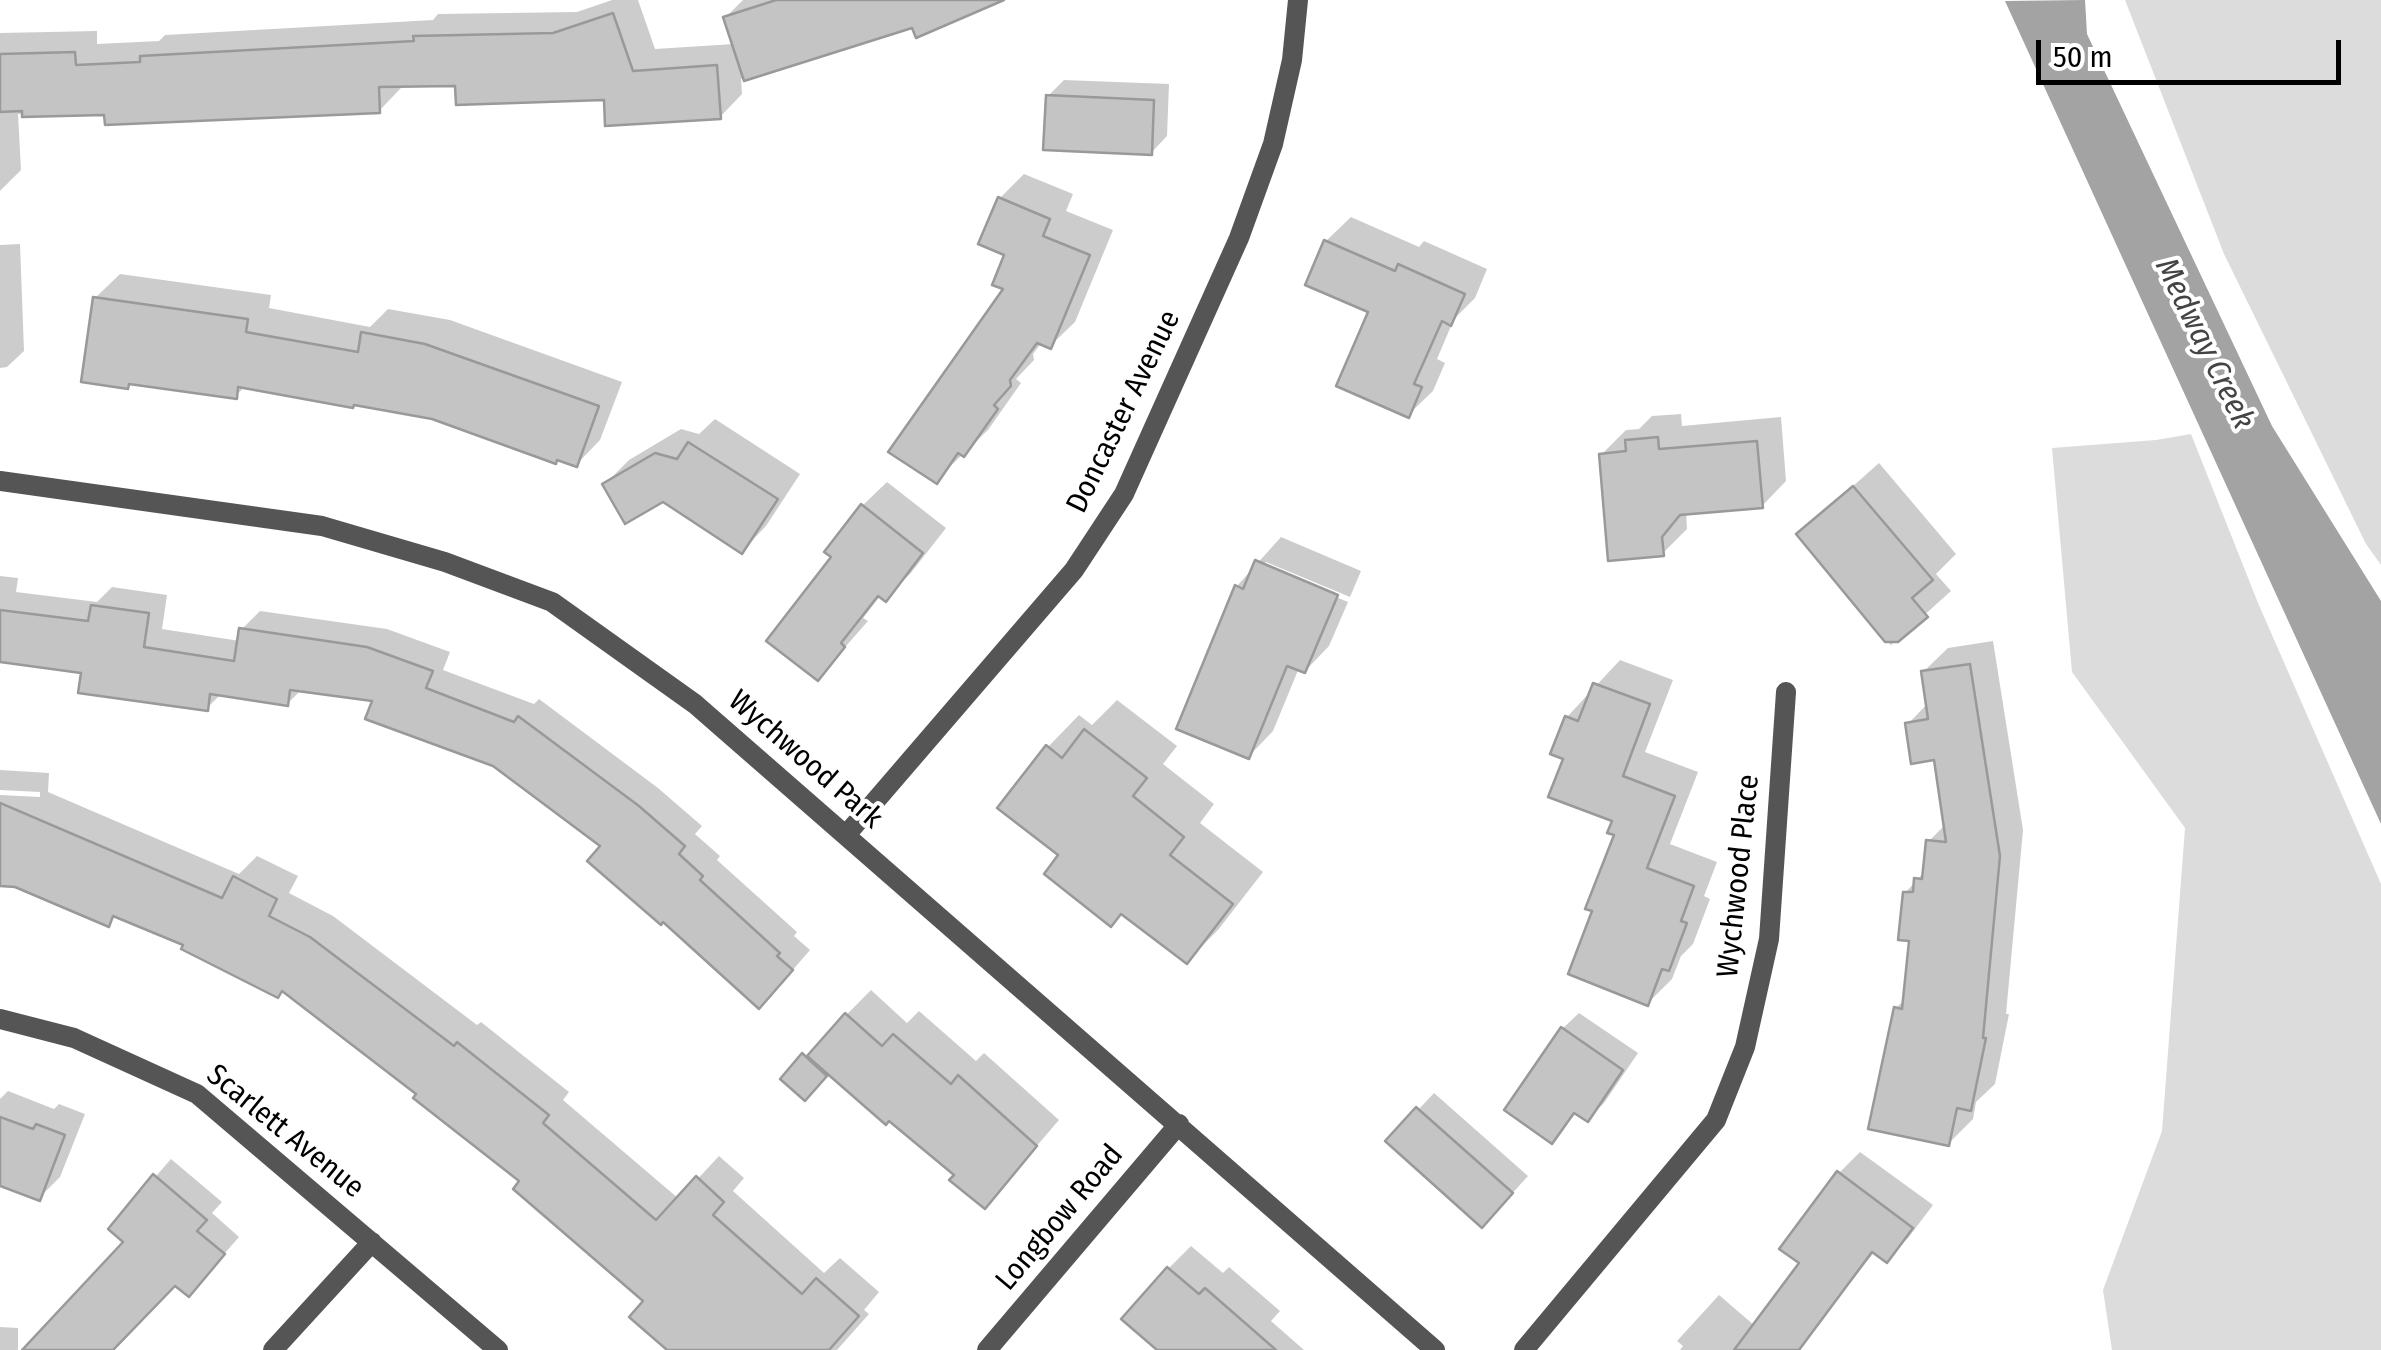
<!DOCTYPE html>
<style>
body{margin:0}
#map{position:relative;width:2381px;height:1350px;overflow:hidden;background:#fff;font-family:"Fira Sans Condensed",sans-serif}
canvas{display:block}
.scale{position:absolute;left:2036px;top:40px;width:305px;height:45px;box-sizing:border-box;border:5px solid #000;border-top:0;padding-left:12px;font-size:30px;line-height:35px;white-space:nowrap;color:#000;-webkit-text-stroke:8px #fff;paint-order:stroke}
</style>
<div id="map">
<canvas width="2381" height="1350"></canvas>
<div class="scale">50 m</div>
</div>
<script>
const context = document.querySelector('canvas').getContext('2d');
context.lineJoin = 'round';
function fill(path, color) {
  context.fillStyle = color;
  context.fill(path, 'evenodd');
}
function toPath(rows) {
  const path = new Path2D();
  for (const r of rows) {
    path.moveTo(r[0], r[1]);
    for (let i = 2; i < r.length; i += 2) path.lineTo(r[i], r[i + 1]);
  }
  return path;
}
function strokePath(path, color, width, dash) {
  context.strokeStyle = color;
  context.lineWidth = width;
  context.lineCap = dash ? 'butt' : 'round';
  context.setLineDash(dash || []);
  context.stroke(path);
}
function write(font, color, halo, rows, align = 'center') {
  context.font = font + ' "Fira Sans Condensed",sans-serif';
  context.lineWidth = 8;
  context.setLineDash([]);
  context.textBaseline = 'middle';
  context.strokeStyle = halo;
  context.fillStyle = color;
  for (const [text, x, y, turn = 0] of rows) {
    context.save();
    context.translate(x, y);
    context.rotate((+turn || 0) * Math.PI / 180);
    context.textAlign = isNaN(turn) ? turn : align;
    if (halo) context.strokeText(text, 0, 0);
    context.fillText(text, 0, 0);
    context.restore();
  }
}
fill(toPath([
 [2125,0,2381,0,2381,565,2366,544,2224,254],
 [2191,434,2258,603,2381,884,2381,1350,2112,1350,2103,1290,2162,1131,2185,828,2072,672,2052,448,2156,440]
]), '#dcdcdc');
fill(toPath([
 [2085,0,2087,34,2272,426,2381,601,2381,824,2005,1]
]), '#a3a3a3');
fill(toPath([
 [612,0,638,0,655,49,734,44,726,17,743,0,998,0,741,79,742,94,720,117,606,98,457,83,401,84,401,88,379,111,18,114,21,170,0,191,0,33,97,31,97,44,159,41,165,35,433,20,438,14,577,12],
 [1064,80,1169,84,1167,136,1151,153,1048,96],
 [1024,174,1073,194,1066,211,1113,230,1075,322,1050,346,1042,342,1033,354,1034,360,1016,379,1021,383,988,430,936,480,1007,288,1007,254,1000,198],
 [1351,217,1419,247,1424,241,1487,269,1475,298,1454,319,1437,359,1445,363,1433,391,1408,415,1371,311,1326,241],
 [20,244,24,351,7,367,0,368,0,245],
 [120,274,271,295,269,308,370,327,388,309,450,320,622,382,600,440,576,465,433,417,246,385,236,396,132,382,128,386,95,298],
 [1681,414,1682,426,1781,417,1786,481,1762,506,1686,512,1687,529,1662,554,1601,455,1626,430,1639,429,1652,416],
 [715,419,800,474,766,526,742,551,663,499,605,484,629,460,681,429,699,434],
 [1879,463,1956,554,1936,574,1951,591,1891,645,1799,534],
 [887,482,946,528,910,574,885,598,881,595,863,618,868,621,818,678,835,557,862,506],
 [1281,537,1361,571,1350,597,1266,562,1262,566,1348,602,1329,646,1305,671,1299,668,1273,731,1249,756,1237,586],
 [0,576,18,578,16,592,97,602,112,587,167,595,162,629,240,641,241,630,260,611,387,629,450,652,443,670,534,704,539,699,658,788,702,826,695,834,720,856,717,860,797,932,794,936,810,950,778,987,603,845,494,764,375,699,302,689,287,704,222,693,207,708,84,671,0,659],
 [1993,641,2023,830,2006,1014,2009,1014,1995,1084,1976,1102,1973,1119,1948,1144,1896,1008,1905,999,1911,938,1905,893,1926,870,1929,841,1946,824,1936,757,1908,724,1928,703,1923,672,1948,648],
 [1620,660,1673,680,1645,752,1698,772,1670,844,1717,862,1704,896,1710,899,1693,944,1681,956,1672,979,1648,1003,1595,910,1618,834,1615,820,1567,757,1567,717],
 [1117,700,1177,746,1163,764,1214,804,1200,823,1263,872,1218,930,1187,961,1061,855,1048,747,1079,715,1092,725],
 [0,770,49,773,48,792,239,874,257,856,298,876,289,893,333,916,477,1025,481,1022,569,1092,563,1100,679,1199,719,1156,744,1178,733,1191,824,1273,840,1258,879,1292,864,1310,869,1314,837,1350,735,1350,647,1301,523,1181,419,1094,284,989,278,995,186,944,117,915,108,924,0,877,0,795,40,797,40,792,0,790],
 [871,990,907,1023,919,1011,976,1061,984,1053,1059,1120,985,1206,957,1174,830,1072,804,1098,783,1079],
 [1579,1013,1638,1053,1604,1103,1588,1119,1577,1112,1552,1141,1562,1029],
 [8,1091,54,1109,59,1104,85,1114,60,1177,39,1198,0,1183,0,1099],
 [1434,1093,1528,1176,1498,1209,1389,1141],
 [1860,1152,1933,1205,1908,1238,1886,1260,1875,1251,1798,1350,1680,1350,1683,1346,1677,1341,1719,1295,1755,1326,1803,1263,1839,1173],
 [171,1159,222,1202,212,1213,239,1237,189,1294,175,1283,101,1350,37,1350,127,1242,111,1228],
 [1191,1246,1223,1273,1229,1267,1280,1311,1271,1321,1304,1350,1161,1350,1169,1268],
 [0,1327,18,1328,18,1350,0,1350]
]), '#0003');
const building = toPath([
 [776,0,1004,0,916,38,912,28,744,81,723,17,776,0],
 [613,13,633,71,717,65,721,119,605,126,604,100,456,105,455,86,379,87,380,113,105,125,104,115,22,117,22,111,0,112,0,54,75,52,76,65,140,62,140,56,414,41,413,36,553,33,613,13],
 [1046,95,1154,100,1152,155,1043,150,1046,95],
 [998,197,1050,219,1043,236,1090,255,1051,349,1037,343,1010,380,1011,386,994,405,998,409,964,457,958,453,937,484,888,452,1003,289,992,285,1004,255,978,244,998,197],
 [1324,240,1395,271,1398,264,1465,294,1451,326,1442,321,1414,384,1422,387,1409,418,1336,386,1368,312,1305,285,1324,240],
 [93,297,248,319,246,332,358,352,361,332,425,344,599,406,577,467,557,460,556,464,432,419,354,405,353,408,238,387,237,399,129,384,128,389,81,382,93,297],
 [1658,437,1659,449,1757,441,1763,508,1680,515,1662,537,1664,556,1608,561,1599,454,1626,451,1625,440,1658,437],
 [688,442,778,499,742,554,663,502,625,524,602,484,655,453,677,459,688,442],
 [1853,486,1933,580,1912,598,1928,617,1898,642,1885,642,1796,534,1853,486],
 [861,504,923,553,886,602,878,596,841,643,845,647,818,681,766,641,831,557,824,552,861,504],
 [1255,560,1338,595,1305,673,1287,666,1249,759,1176,729,1235,585,1243,589,1255,560],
 [91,605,149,613,144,647,234,661,239,628,367,647,433,671,426,688,514,722,518,716,639,806,685,846,679,854,703,876,700,880,780,953,777,956,793,970,759,1009,663,922,661,925,587,861,600,846,493,766,365,719,372,701,290,690,288,706,210,694,208,711,78,693,81,673,0,662,0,610,88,621,91,605],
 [1970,664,2000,856,1983,1038,1986,1038,1971,1111,1957,1108,1949,1146,1868,1129,1894,1007,1902,1009,1909,941,1898,940,1903,892,1913,892,1914,878,1922,879,1926,840,1946,842,1934,760,1911,764,1905,723,1928,719,1921,671,1970,664],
 [1593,683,1650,704,1623,776,1675,796,1647,868,1694,886,1681,921,1687,923,1669,971,1662,969,1648,1006,1568,974,1592,911,1585,909,1614,835,1607,833,1612,821,1548,797,1563,759,1550,754,1565,716,1578,721,1593,683],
 [1084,729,1147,778,1133,796,1184,837,1170,855,1233,904,1187,964,1121,914,1111,927,1044,874,1058,855,997,808,1046,745,1062,758,1084,729],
 [0,803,222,898,233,876,277,899,269,916,310,937,454,1046,457,1042,549,1115,543,1123,656,1220,696,1176,724,1202,713,1215,802,1294,816,1278,859,1316,829,1350,667,1350,629,1317,643,1301,513,1189,519,1181,413,1098,416,1094,282,991,278,998,181,949,183,945,113,916,109,927,15,887,0,886,0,803],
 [845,1013,882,1046,893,1034,951,1084,958,1075,1037,1146,985,1209,949,1180,954,1175,889,1121,886,1125,807,1056,845,1013],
 [1561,1027,1623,1070,1588,1122,1574,1113,1552,1144,1504,1110,1561,1027],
 [802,1053,827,1076,805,1101,780,1079,802,1053],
 [1416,1107,1513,1193,1482,1228,1385,1141,1416,1107],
 [0,1117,33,1129,36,1124,65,1135,40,1201,0,1186,0,1117],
 [1837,1171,1913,1228,1887,1263,1872,1252,1799,1350,1734,1350,1799,1263,1779,1249,1837,1171],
 [153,1174,207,1220,197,1231,225,1254,189,1297,175,1286,113,1350,22,1350,123,1242,108,1229,153,1174],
 [1167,1267,1199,1294,1205,1288,1276,1350,1157,1350,1121,1319,1167,1267]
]);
fill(building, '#c4c4c4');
strokePath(building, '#999', 2.5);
strokePath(toPath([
 [0,481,322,526,445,562,552,602,695,704,1435,1350],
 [846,835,1074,570,1124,494,1239,238,1273,144,1292,60,1298,0],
 [0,1019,74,1038,197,1094,498,1350],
 [273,1350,372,1242],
 [987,1350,1179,1124],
 [1524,1350,1716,1120,1745,1047,1769,939,1786,692]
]), '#555', 20);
write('30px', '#000', '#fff', [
 ["Doncaster Avenue",1124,412,-64],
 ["Wychwood Park",805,760,41],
 ["Wychwood Place",1739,876,-84],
 ["Scarlett Avenue",285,1132,39],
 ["Longbow Road",1060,1218,-50]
]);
write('italic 32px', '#444', '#fff', [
 ["Medway Creek",2204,344,64]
]);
</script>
